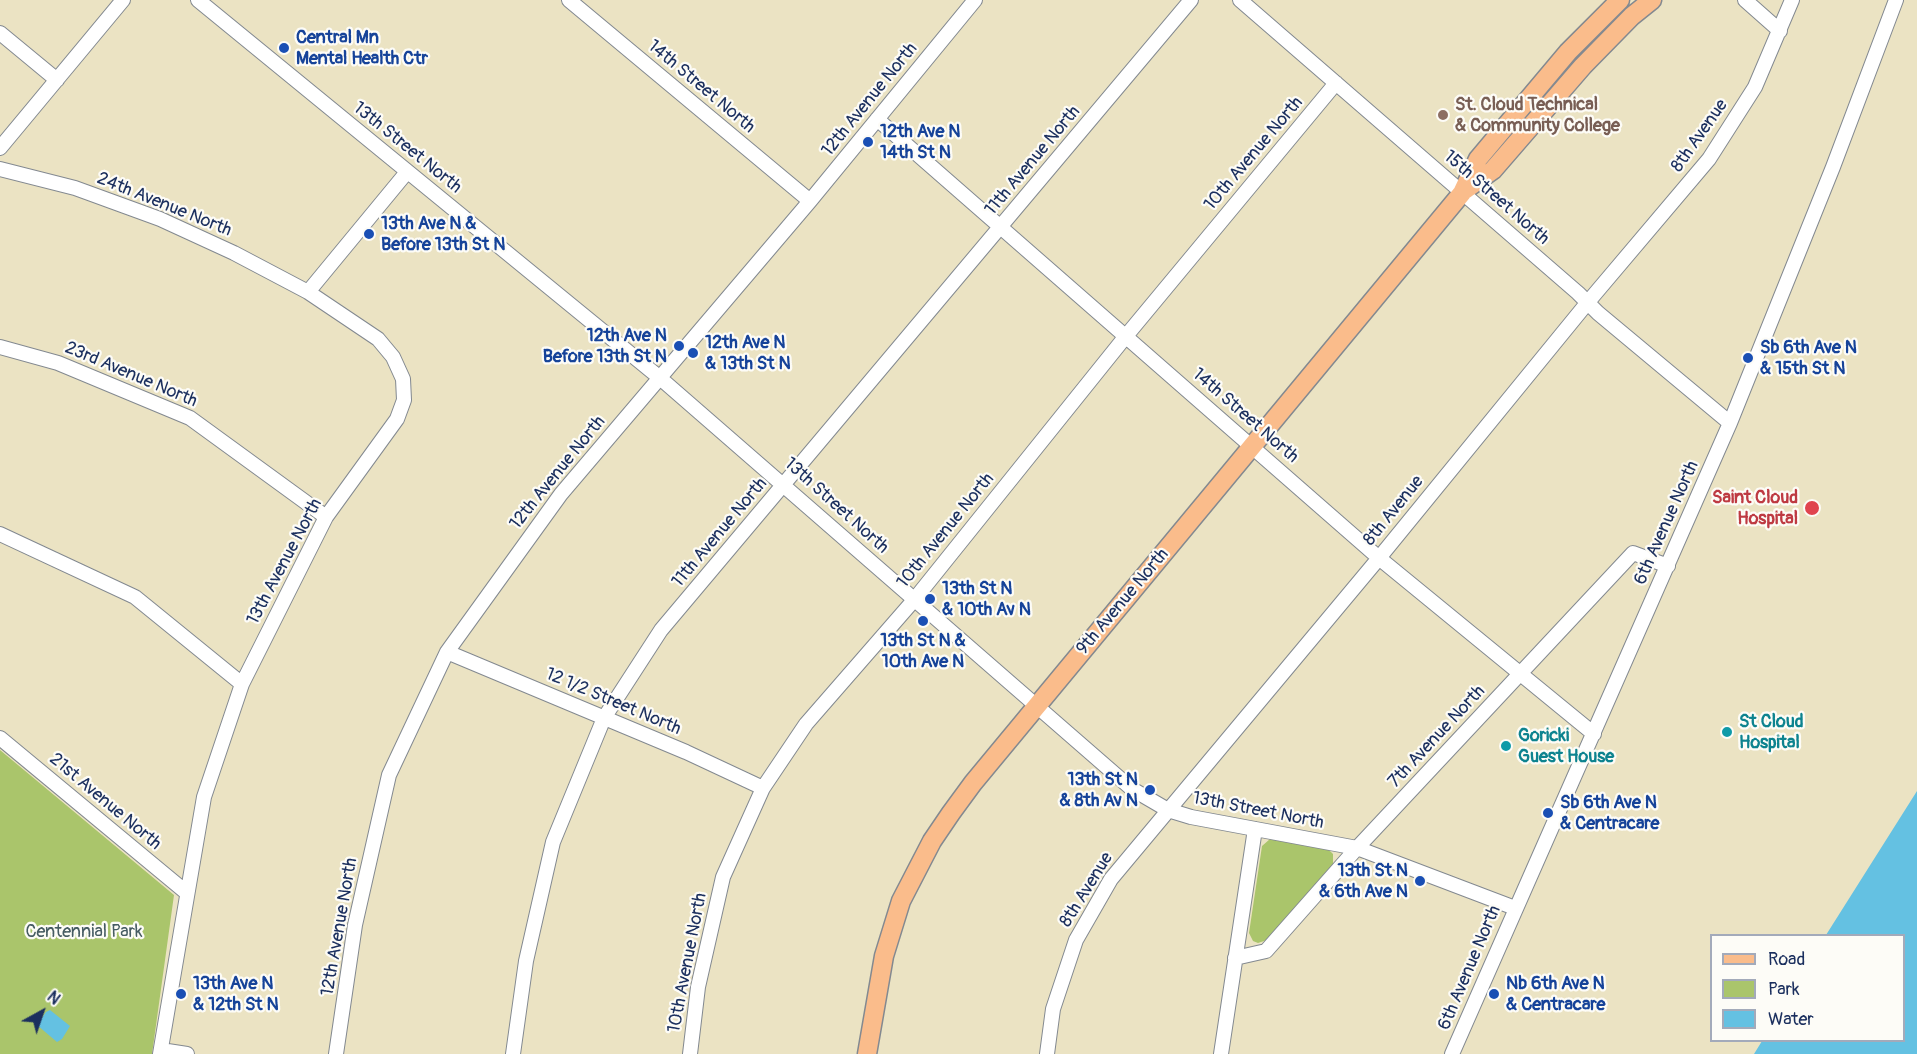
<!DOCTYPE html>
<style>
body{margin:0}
#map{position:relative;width:1917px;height:1054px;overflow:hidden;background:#ebe3c3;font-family:Pangolin,sans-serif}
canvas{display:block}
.legend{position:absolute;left:1710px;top:934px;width:195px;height:108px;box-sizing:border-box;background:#fdfcf7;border:2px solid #a3aaba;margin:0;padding:8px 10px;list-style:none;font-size:18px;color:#1b2f5e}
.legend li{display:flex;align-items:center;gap:12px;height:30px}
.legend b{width:30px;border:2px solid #a3aaba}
.north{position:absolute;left:12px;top:982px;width:60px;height:60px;-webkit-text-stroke:4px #fdfcf7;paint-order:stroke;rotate:40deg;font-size:16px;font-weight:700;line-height:24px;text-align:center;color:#1b2f5e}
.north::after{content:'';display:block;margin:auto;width:21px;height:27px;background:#1b2f5e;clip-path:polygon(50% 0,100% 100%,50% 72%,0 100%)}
</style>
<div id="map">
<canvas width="1917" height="1054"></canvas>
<ul class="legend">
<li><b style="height:8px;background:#fabc8b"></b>Road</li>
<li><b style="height:16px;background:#aac56b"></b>Park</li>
<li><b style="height:16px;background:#64c1e2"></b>Water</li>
</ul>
<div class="north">N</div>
</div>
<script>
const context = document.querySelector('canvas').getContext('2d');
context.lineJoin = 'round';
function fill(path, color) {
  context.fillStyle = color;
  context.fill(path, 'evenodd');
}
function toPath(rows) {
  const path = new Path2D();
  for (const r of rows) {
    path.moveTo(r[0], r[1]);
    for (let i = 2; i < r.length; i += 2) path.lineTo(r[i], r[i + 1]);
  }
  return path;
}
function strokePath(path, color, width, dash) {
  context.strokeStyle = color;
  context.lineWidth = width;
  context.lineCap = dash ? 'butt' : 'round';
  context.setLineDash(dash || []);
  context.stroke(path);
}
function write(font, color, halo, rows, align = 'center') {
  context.font = font + ' Pangolin,sans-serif';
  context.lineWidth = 4.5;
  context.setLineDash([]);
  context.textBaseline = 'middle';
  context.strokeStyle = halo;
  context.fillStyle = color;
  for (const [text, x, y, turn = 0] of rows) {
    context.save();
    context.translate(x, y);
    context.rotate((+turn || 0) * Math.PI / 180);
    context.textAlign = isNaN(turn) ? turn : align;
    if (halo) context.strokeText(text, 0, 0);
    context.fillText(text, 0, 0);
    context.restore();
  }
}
fill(toPath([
 [0,750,174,895,152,1054,0,1054],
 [1270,839,1329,850,1333,854,1333,864,1267,940,1258,943,1253,941,1249,933,1262,846]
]), '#aac56b');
fill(toPath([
 [1917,791,1917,1054,1754,1054,1762,1041,1904,1040,1904,936,1826,935],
 [50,1010,70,1026,62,1039,57,1042,37,1025,46,1012]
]), '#64c1e2');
const minor = toPath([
 [198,0,660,378,1132,789,1168,810,1191,817,1357,848,1515,908],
 [569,0,810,201],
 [1240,0,1578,293,1598,313,1730,423],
 [1745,0,1780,31],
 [0,33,57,80],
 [877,119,1379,558,1594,734],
 [0,148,123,0],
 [0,169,75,188,160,219,234,253,308,292],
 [0,347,58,363,190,418,326,517],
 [0,534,135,597,242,684],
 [447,652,686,752,763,788],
 [0,738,187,893],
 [1235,958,1266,951,1357,848,1633,553,1668,566],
 [161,1050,187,1054],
 [160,1054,204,797,242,684,326,517,397,419,404,400,403,379,393,357,378,339,308,292,407,172],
 [336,1054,355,925,389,775,447,652,561,494,810,201,975,0],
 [513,1054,526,961,553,842,604,718,661,630,1191,0],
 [690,1054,698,987,723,877,763,788,806,724,914,600,1126,336,1336,83],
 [1047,1054,1053,1009,1076,940,1111,879,1379,558,1588,302,1709,159,1755,87,1792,0],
 [1221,1054,1255,829],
 [1452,1054,1730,423,1833,167,1896,0]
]);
const major = toPath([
 [1465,190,1493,170,1583,66,1632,16,1652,0],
 [867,1054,884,956,901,901,932,841,951,813,973,783,1462,193,1478,159,1568,52,1620,0]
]);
strokePath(minor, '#838990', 16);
strokePath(major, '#838990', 21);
strokePath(minor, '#fff', 14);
strokePath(major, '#fabc8b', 18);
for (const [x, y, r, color] of [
 [284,48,6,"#1a4fb4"],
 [1443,115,6,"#8d6e63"],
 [868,142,6,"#1a4fb4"],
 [369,234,6,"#1a4fb4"],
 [679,346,6,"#1a4fb4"],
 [693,353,6,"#1a4fb4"],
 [1748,358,6,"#1a4fb4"],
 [1812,508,8,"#e0444e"],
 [930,599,6,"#1a4fb4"],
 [923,621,6,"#1a4fb4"],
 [1727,732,6,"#0f9aa8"],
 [1506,746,6,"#0f9aa8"],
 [1150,790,6,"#1a4fb4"],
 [1548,813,6,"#1a4fb4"],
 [1420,881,6,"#1a4fb4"],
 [181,994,6,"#1a4fb4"],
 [1494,994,6,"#1a4fb4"]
]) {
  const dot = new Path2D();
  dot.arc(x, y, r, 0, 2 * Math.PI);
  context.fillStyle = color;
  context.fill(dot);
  strokePath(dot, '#fdfcf7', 2);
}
write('bold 18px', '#164399', '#fdfcf7', [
 ["Central Mn",296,38],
 ["Mental Health Ctr",296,59],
 ["12th Ave N",880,132],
 ["14th St N",880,153],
 ["13th Ave N &",381,224],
 ["Before 13th St N",381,245],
 ["12th Ave N",667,336,"right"],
 ["Before 13th St N",667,357,"right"],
 ["12th Ave N",705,343],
 ["& 13th St N",705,364],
 ["Sb 6th Ave N",1760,348],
 ["& 15th St N",1760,369],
 ["13th St N",942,589],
 ["& 10th Av N",942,610],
 ["13th St N &",923,641,"center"],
 ["10th Ave N",923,662,"center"],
 ["13th St N",1138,780,"right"],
 ["& 8th Av N",1138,801,"right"],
 ["Sb 6th Ave N",1560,803],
 ["& Centracare",1560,824],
 ["13th St N",1408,871,"right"],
 ["& 6th Ave N",1408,892,"right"],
 ["13th Ave N",193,984],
 ["& 12th St N",193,1005],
 ["Nb 6th Ave N",1506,984],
 ["& Centracare",1506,1005]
], 'left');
write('18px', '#1b2f5e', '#fdfcf7', [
 ["14th Street North",701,87,40],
 ["12th Avenue North",870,100,-51],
 ["8th Avenue",1700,136,-55],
 ["13th Street North",407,148,39],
 ["10th Avenue North",1254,154,-50],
 ["11th Avenue North",1033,161,-50],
 ["15th Street North",1496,198,41],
 ["24th Avenue North",164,205,22],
 ["23rd Avenue North",131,375,23],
 ["14th Street North",1245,416,41],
 ["12th Avenue North",558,473,-51],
 ["13th Street North",836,506,42],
 ["8th Avenue",1394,511,-51],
 ["6th Avenue North",1667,523,-66],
 ["10th Avenue North",946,531,-51],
 ["11th Avenue North",720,533,-50],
 ["13th Avenue North",285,562,-62],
 ["9th Avenue North",1123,602,-50],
 ["12 1/2 Street North",613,702,23],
 ["7th Avenue North",1437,737,-47],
 ["21st Avenue North",105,802,40],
 ["13th Street North",1258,811,11],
 ["8th Avenue",1087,890,-58],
 ["12th Avenue North",340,927,-80],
 ["10th Avenue North",688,963,-79],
 ["6th Avenue North",1470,968,-67]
]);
write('bold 18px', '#785e54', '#fdfcf7', [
 ["St. Cloud Technical",1455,105],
 ["& Community College",1455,126]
], 'left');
write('bold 18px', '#be3a42', '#fdfcf7', [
 ["Saint Cloud",1798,498],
 ["Hospital",1798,519]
], 'right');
write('bold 18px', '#0d838f', '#fdfcf7', [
 ["St Cloud",1739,722],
 ["Hospital",1739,743],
 ["Goricki",1518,736],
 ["Guest House",1518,757]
], 'left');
write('18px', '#465c62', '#fdfcf7', [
 ["Centennial Park",84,932]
]);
</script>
